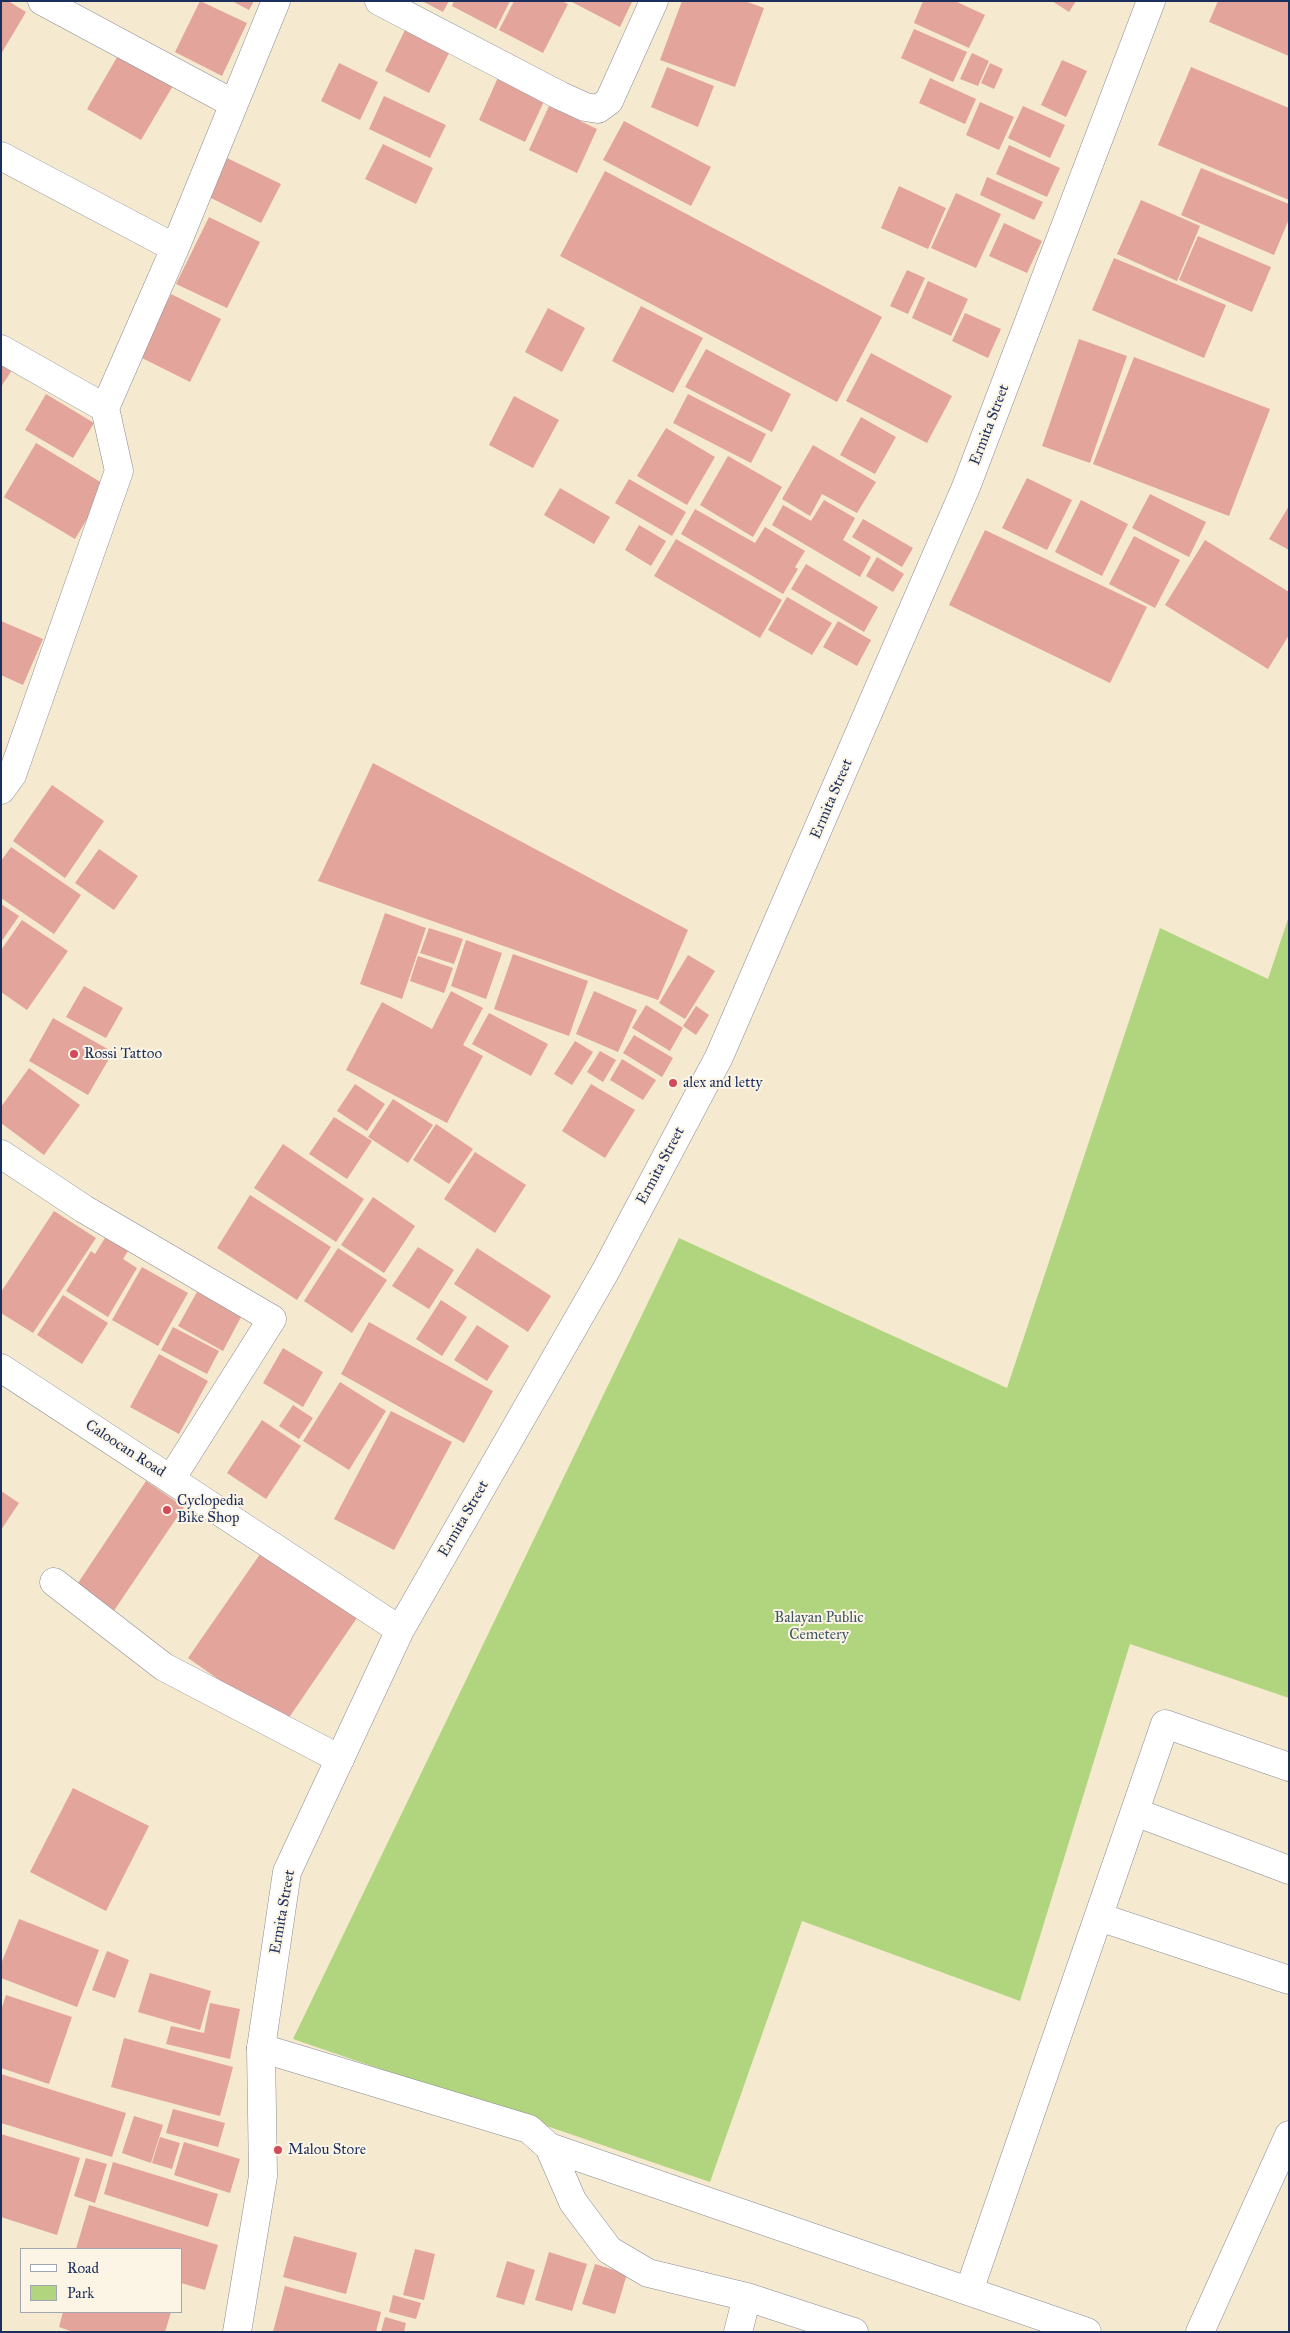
<!DOCTYPE html>
<style>
body{margin:0}
#map{position:relative;width:1290px;height:2333px;overflow:hidden;background:#f5e9d0;font-family:"IM FELL Great Primer",serif}
canvas{display:block}
.frame{position:absolute;inset:0;border:2px solid #1b2f5e;pointer-events:none}
.legend{position:absolute;left:20px;top:2248px;width:162px;height:65px;box-sizing:border-box;background:#fcf5e5;border:1px solid #a2a6af;margin:0;padding:6px 9px;list-style:none;font-size:15px;color:#1b2f5e}
.legend li{display:flex;align-items:center;gap:10px;height:25px}
.legend b{width:25px;border:1px solid #a2a6af}
</style>
<div id="map">
<canvas width="1290" height="2333"></canvas>
<div class="frame"></div>
<ul class="legend">
<li><b style="height:6px;background:#fff"></b>Road</li>
<li><b style="height:14px;background:#b1d57e"></b>Park</li>
</ul>
</div>
<script>
const context = document.querySelector('canvas').getContext('2d');
context.lineJoin = 'round';
function fill(path, color) {
  context.fillStyle = color;
  context.fill(path, 'evenodd');
}
function toPath(rows) {
  const path = new Path2D();
  for (const r of rows) {
    path.moveTo(r[0], r[1]);
    for (let i = 2; i < r.length; i += 2) path.lineTo(r[i], r[i + 1]);
  }
  return path;
}
function strokePath(path, color, width, dash) {
  context.strokeStyle = color;
  context.lineWidth = width;
  context.lineCap = dash ? 'butt' : 'round';
  context.setLineDash(dash || []);
  context.stroke(path);
}
function write(font, color, halo, rows, align = 'center') {
  context.font = font + ' "IM FELL Great Primer",serif';
  context.lineWidth = 4;
  context.setLineDash([]);
  context.textBaseline = 'middle';
  context.strokeStyle = halo;
  context.fillStyle = color;
  for (const [text, x, y, turn = 0] of rows) {
    context.save();
    context.translate(x, y);
    context.rotate((+turn || 0) * Math.PI / 180);
    context.textAlign = isNaN(turn) ? turn : align;
    if (halo) context.strokeText(text, 0, 0);
    context.fillText(text, 0, 0);
    context.restore();
  }
}
fill(toPath([
 [1289,916,1289,1698,1130,1644,1020,2001,802,1921,710,2182,293,2039,679,1238,1007,1388,1160,928,1268,979]
]), '#b1d57e');
fill(toPath([
 [1,1,8,1,26,12,1,54],
 [200,1,247,23,222,76,175,52],
 [232,1,254,1,249,10],
 [422,1,449,1,443,12],
 [454,1,510,1,496,29,452,6],
 [514,1,562,1,568,4,543,53,499,30],
 [570,1,630,1,632,2,620,27],
 [682,1,745,1,764,8,735,87,660,60],
 [923,1,955,1,985,15,969,48,914,23],
 [1052,1,1076,1,1069,12],
 [1218,1,1289,1,1289,56,1209,22],
 [406,28,450,51,429,93,385,71],
 [914,29,967,52,953,82,901,58],
 [120,52,174,84,141,140,87,109],
 [972,53,989,61,978,86,960,79],
 [1062,60,1087,71,1066,117,1041,105],
 [339,63,378,82,360,120,321,101],
 [990,63,1003,69,994,89,981,83],
 [667,67,714,86,698,127,651,107],
 [1191,67,1289,108,1289,200,1158,145],
 [500,73,547,95,525,142,479,120],
 [930,78,976,99,965,124,919,103],
 [384,96,446,125,430,158,369,129],
 [980,102,1014,117,999,150,966,135],
 [549,106,597,129,577,173,529,150],
 [1023,106,1065,125,1050,158,1008,138],
 [624,121,711,167,691,206,603,160],
 [383,144,433,168,416,204,365,179],
 [1009,145,1060,168,1047,197,996,174],
 [227,158,281,184,261,223,209,197],
 [1201,168,1289,204,1289,219,1274,255,1181,215],
 [605,171,882,317,837,402,560,256],
 [987,177,1043,202,1034,220,980,195],
 [899,186,946,208,928,249,881,228],
 [956,193,1001,214,976,268,931,248],
 [1141,200,1200,226,1177,281,1117,254],
 [209,217,260,242,227,308,176,284],
 [1004,223,1042,241,1027,273,989,256],
 [1198,236,1271,267,1252,312,1179,280],
 [1114,258,1226,305,1204,358,1092,310],
 [907,270,925,278,908,314,890,306],
 [928,281,968,299,951,336,912,318],
 [171,294,221,319,190,382,140,357],
 [641,306,703,338,673,393,612,361],
 [548,308,585,328,562,372,525,352],
 [965,313,1001,329,988,358,952,341],
 [1079,339,1127,356,1090,463,1042,446],
 [706,349,791,394,772,432,685,387],
 [871,353,952,396,927,443,846,401],
 [1134,357,1270,409,1229,516,1093,464],
 [1,364,12,370,1,387],
 [46,394,94,423,73,458,25,430],
 [688,394,766,434,751,463,673,423],
 [514,396,559,420,533,468,489,445],
 [861,417,896,437,875,474,840,455],
 [666,428,715,457,687,505,637,476],
 [36,443,107,486,75,539,4,497],
 [813,445,876,482,857,513,822,494,810,516,782,499],
 [728,456,782,487,753,537,700,505],
 [1027,478,1072,500,1047,550,1002,528],
 [629,479,686,512,672,536,615,503],
 [560,488,610,517,594,544,544,515],
 [1150,494,1206,522,1189,557,1132,528],
 [824,500,855,518,843,540,871,557,860,577,772,525,783,505,811,521],
 [1081,500,1128,524,1102,576,1055,552],
 [1289,506,1289,550,1269,539],
 [695,509,755,543,765,527,805,551,795,567,798,569,783,594,681,534],
 [863,519,913,548,902,567,852,537],
 [639,525,666,541,651,566,625,550],
 [985,530,1147,607,1110,683,949,605],
 [1134,536,1180,560,1155,608,1109,584],
 [676,539,782,600,760,638,654,576],
 [1205,540,1289,592,1289,635,1268,669,1165,605],
 [877,557,904,574,893,592,866,576],
 [806,564,878,607,864,632,791,589],
 [787,597,832,623,812,655,768,630],
 [1,621,43,639,23,685,1,675],
 [838,621,871,640,857,666,823,647],
 [373,763,688,930,658,1000,318,881],
 [52,785,104,821,65,878,13,841],
 [11,847,81,895,54,934,1,898,1,861],
 [99,849,138,876,114,910,75,883],
 [1,904,19,916,1,942],
 [385,913,426,928,402,999,360,984],
 [22,920,68,951,27,1010,1,992,1,950],
 [429,928,463,939,454,964,420,953],
 [466,940,502,953,486,999,451,986],
 [513,954,588,981,569,1036,494,1009],
 [688,955,715,971,685,1019,659,1003],
 [418,956,453,968,444,993,410,981],
 [84,986,123,1008,106,1038,66,1017],
 [451,991,483,1008,463,1045,483,1056,447,1123,346,1070,382,1002,432,1029],
 [594,991,637,1010,618,1052,576,1034],
 [646,1005,683,1028,670,1051,632,1028],
 [696,1006,709,1015,696,1035,683,1026],
 [489,1013,548,1044,531,1076,472,1044],
 [53,1018,113,1052,88,1095,29,1061],
 [634,1035,673,1058,662,1077,623,1053],
 [575,1041,593,1052,572,1085,554,1074],
 [600,1051,616,1060,603,1082,587,1072],
 [622,1059,656,1080,643,1100,610,1080],
 [29,1068,80,1105,44,1155,1,1123,1,1107],
 [355,1084,385,1104,367,1131,337,1111],
 [591,1084,635,1110,605,1158,562,1131],
 [393,1099,433,1125,408,1163,368,1137],
 [334,1117,372,1141,347,1179,309,1154],
 [436,1124,473,1149,449,1184,413,1160],
 [283,1144,364,1199,336,1242,254,1188],
 [475,1152,526,1185,495,1233,444,1199],
 [250,1195,331,1247,297,1300,217,1248],
 [373,1197,415,1226,384,1273,341,1245],
 [54,1211,96,1238,33,1333,1,1313,1,1292],
 [105,1238,128,1251,123,1259,137,1268,108,1317,66,1291,91,1251,95,1254],
 [418,1247,454,1270,429,1309,392,1286],
 [338,1248,387,1280,352,1333,304,1301],
 [477,1248,551,1296,528,1332,454,1284],
 [142,1267,188,1293,158,1346,112,1320],
 [197,1292,241,1317,223,1351,178,1326],
 [63,1295,108,1323,82,1364,37,1335],
 [441,1300,467,1317,442,1356,416,1339],
 [369,1322,493,1391,464,1443,341,1374],
 [477,1325,509,1346,487,1381,454,1360],
 [173,1327,219,1351,207,1374,161,1350],
 [283,1348,323,1372,303,1407,263,1383],
 [159,1354,208,1381,179,1434,130,1407],
 [340,1382,386,1411,349,1470,303,1441],
 [293,1405,313,1418,299,1439,279,1426],
 [391,1411,452,1442,394,1550,334,1519],
 [262,1420,301,1446,266,1499,227,1473],
 [146,1481,184,1507,111,1615,74,1589],
 [1,1491,19,1503,1,1530],
 [265,1547,361,1612,284,1725,188,1658],
 [73,1788,149,1826,106,1911,30,1872],
 [19,1919,99,1950,77,2007,1,1978,1,1964],
 [107,1951,129,1960,115,1998,92,1990],
 [150,1973,211,1991,200,2030,138,2012],
 [6,1995,72,2017,49,2084,1,2068,1,2010],
 [210,2003,240,2009,230,2059,166,2044,171,2026,204,2033],
 [124,2038,233,2067,220,2116,111,2087],
 [1,2074,126,2113,112,2157,1,2123],
 [173,2109,225,2123,218,2147,166,2133],
 [134,2116,163,2125,151,2163,122,2153],
 [1,2134,80,2158,57,2235,1,2217],
 [160,2137,180,2143,172,2169,152,2163],
 [184,2142,240,2159,230,2193,174,2175],
 [86,2158,107,2164,95,2203,74,2196],
 [113,2162,218,2194,208,2227,104,2194],
 [89,2205,218,2245,205,2290,181,2283,181,2249,76,2249],
 [294,2236,357,2253,346,2294,283,2277],
 [415,2249,435,2254,424,2300,403,2295],
 [549,2252,587,2264,572,2311,535,2300],
 [507,2261,535,2270,524,2305,496,2297],
 [595,2264,627,2274,615,2314,582,2304],
 [285,2286,381,2312,376,2332,273,2332],
 [393,2295,421,2303,416,2319,389,2312],
 [63,2312,171,2312,165,2332,73,2332,59,2327],
 [385,2317,406,2323,404,2332,381,2332]
]), '#e3a49b');
const street = toPath([
 [42,1,234,104],
 [379,1,561,96,585,107,598,109,609,101,654,1],
 [1,156,175,248],
 [1,349,105,408,119,471,12,775,1,790],
 [105,408,175,248,276,1],
 [1,1154,84,1209,272,1319,171,1479],
 [54,1582,164,1667,340,1759],
 [1135,1812,1289,1870],
 [1099,1917,1289,1980],
 [261,2048,529,2129,549,2147,573,2202,609,2250,648,2273,747,2297,854,2332],
 [549,2147,1087,2332],
 [969,2291,1165,1724,1289,1767],
 [738,2332,747,2297],
 [1200,2332,1289,2135]
]);
const secondary = toPath([
 [1,1368,400,1630],
 [237,2332,263,2176,261,2048,287,1872,400,1630,605,1272,719,1057,966,487,1151,1]
]);
strokePath(street, '#888c97', 29);
strokePath(secondary, '#888c97', 29);
strokePath(street, '#fff', 28);
strokePath(secondary, '#fff', 28);
for (const [x, y, r, color] of [
 [74,1054,5,"#d1495b"],
 [673,1083,5,"#d1495b"],
 [167,1510,5,"#d1495b"],
 [278,2150,5,"#d1495b"]
]) {
  const dot = new Path2D();
  dot.arc(x, y, r, 0, 2 * Math.PI);
  context.fillStyle = color;
  context.fill(dot);
  strokePath(dot, '#fcf5e5', 2);
}
write('15px', '#1b2f5e', '#fcf5e5', [
 ["Ermita Street",990,425,-69],
 ["Ermita Street",832,799,-67],
 ["Ermita Street",661,1166,-62],
 ["Caloocan Road",125,1449,33],
 ["Ermita Street",464,1519,-60],
 ["Ermita Street",283,1912,-80]
]);
write('15px', '#1b2f5e', '#fcf5e5', [
 ["Rossi Tattoo",84,1054],
 ["alex and letty",683,1083],
 ["Cyclopedia",177,1501],
 ["Bike Shop",177,1518],
 ["Malou Store",288,2150]
], 'left');
write('15px', '#405866', '#fcf5e5', [
 ["Balayan Public",819,1618],
 ["Cemetery",819,1635]
]);
</script>
